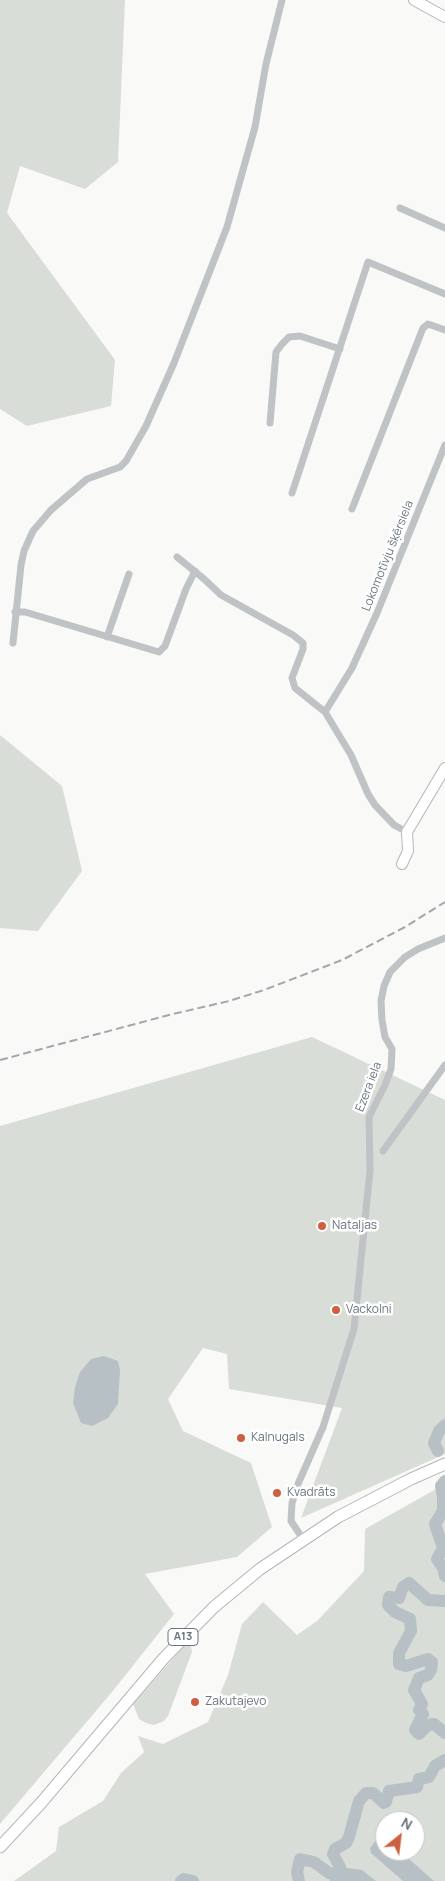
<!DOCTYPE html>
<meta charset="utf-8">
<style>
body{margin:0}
#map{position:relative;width:445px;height:1881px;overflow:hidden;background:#f9f9f7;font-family:Manrope,sans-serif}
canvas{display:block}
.north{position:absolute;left:375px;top:1811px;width:50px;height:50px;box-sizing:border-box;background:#fff;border:1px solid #c2c8cb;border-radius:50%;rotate:29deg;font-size:14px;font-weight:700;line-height:20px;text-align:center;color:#67757e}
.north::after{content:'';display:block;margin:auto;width:18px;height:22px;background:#cf5f41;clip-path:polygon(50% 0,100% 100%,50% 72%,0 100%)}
</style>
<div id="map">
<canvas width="445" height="1881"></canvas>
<div class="north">N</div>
</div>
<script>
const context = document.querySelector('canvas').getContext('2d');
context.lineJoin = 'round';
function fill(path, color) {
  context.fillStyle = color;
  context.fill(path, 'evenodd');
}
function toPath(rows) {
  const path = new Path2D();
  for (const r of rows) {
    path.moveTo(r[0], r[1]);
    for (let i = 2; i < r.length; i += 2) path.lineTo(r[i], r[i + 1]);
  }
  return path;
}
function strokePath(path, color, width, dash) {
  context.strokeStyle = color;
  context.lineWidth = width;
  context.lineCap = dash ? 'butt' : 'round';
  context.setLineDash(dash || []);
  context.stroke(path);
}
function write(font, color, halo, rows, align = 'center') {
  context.font = font + ' Manrope,sans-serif';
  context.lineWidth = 5;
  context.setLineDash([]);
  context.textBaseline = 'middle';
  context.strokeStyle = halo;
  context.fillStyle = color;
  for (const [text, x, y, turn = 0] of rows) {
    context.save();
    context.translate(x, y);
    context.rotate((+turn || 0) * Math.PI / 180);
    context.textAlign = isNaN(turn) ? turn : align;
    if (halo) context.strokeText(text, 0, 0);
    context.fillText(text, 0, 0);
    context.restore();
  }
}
fill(toPath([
 [0,0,125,0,118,162,85,189,20,166,7,213,115,360,111,406,27,426,0,409],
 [0,735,62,786,82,871,38,931,0,928],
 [312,1037,445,1100,445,1454,301,1518,342,1408,229,1389,227,1354,203,1348,168,1399,183,1431,251,1463,272,1527,237,1557,145,1574,174,1614,112,1692,0,1824,0,1126],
 [445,1484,445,1881,14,1881,56,1851,59,1827,103,1801,121,1773,144,1752,138,1736,163,1744,208,1722,228,1675,242,1624,263,1602,297,1635,317,1621,364,1571,365,1529],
 [385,1821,415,1821,415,1851,385,1851],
 [188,1644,191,1646,192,1652,168,1716,164,1721,154,1725,146,1723,139,1719,133,1704,184,1646]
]), '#d9ddd7');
fill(toPath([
 [104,1356,118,1361,120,1370,118,1404,108,1418,92,1426,81,1423,73,1403,75,1387,80,1372,91,1359],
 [376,1840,385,1841,385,1851,400,1851,434,1881,403,1881,371,1853,370,1848],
 [340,1867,362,1870,376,1881,330,1881,329,1873,336,1874]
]), '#b7c1c5');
strokePath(toPath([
 [438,1451,434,1443,439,1431,445,1425],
 [445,1481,441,1486,443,1497,443,1511,435,1524,443,1548,437,1559,443,1568,445,1576],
 [445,1601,428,1600,409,1583,403,1587,399,1598,389,1597,388,1605,395,1612,410,1619,411,1631,399,1653,399,1664,406,1666,428,1659,432,1662,431,1670,428,1675,419,1678,414,1690,422,1704,419,1710,423,1714,415,1730,419,1734,428,1725,434,1724,445,1733],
 [181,1881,184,1879,193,1881],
 [299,1881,297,1872,300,1859,314,1862,329,1873,336,1874,340,1867,333,1854,335,1849,346,1843,349,1837,359,1801,366,1793,373,1793,384,1803,386,1802,389,1791,417,1787,419,1779,429,1777,435,1766,445,1760]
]), '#b7c1c5', 12);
const secondary = toPath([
 [414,0,445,17],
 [402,864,408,851,407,832,445,768]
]);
const primary = toPath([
 [0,1847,41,1803,164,1658,214,1607,260,1569,338,1517,411,1479,445,1464]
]);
strokePath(secondary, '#b1b7bb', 12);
strokePath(primary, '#b3b7ba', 13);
strokePath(toPath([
 [400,208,445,228],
 [270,423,276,352,282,344,289,337,300,336,340,349],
 [292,493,368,262,445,294],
 [352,509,423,328,428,324,445,330],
 [177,557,204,579,221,595,293,635,303,643,303,649,292,678,295,688,325,712,351,755,368,794,375,805,394,825,407,832],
 [15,612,25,612,159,652,165,646,186,589,195,571],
 [107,637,129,574],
 [13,643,21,565,24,551,33,531,51,510,87,479,120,467,126,461,146,426,174,363,227,227,255,127,266,64,282,0],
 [325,712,352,668,377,613,445,445],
 [383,1151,445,1065],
 [303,1539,291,1521,292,1503,298,1484,323,1427,354,1329,370,1170,369,1117,385,1085,391,1069,392,1049,385,1037,382,1020,381,1001,384,986,390,972,405,957,418,949,445,938]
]), '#bfc3c6', 7);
strokePath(secondary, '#fff', 10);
strokePath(primary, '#fff', 11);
strokePath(toPath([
 [0,1060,169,1015,229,1001,264,990,342,960,405,927,445,902]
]), '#a1a7ac', 2, [8, 4]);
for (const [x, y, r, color] of [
 [322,1226,5,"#cf5f41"],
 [336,1310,5,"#cf5f41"],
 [241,1438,5,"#cf5f41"],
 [277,1493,5,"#cf5f41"],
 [195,1702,5,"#cf5f41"]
]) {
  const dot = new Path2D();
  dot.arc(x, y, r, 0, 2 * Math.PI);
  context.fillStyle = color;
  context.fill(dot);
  strokePath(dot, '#fff', 2);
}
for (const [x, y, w] of [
 [183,1637,30]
]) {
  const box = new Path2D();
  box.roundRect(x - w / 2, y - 8.5, w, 17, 4);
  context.fillStyle = '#fff';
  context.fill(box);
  strokePath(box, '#67757e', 1);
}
write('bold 11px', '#67757e', null, [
 ["A13",183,1637]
]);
write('12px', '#67757e', '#fff', [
 ["Lokomotīvju šķērsiela",388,556,-68],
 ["Ezera iela",369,1087,-69]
]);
write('12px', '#67757e', '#fff', [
 ["Nataļjas",332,1226],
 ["Vackolni",346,1310],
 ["Kalnugals",251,1438],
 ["Kvadrāts",287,1493],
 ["Zakutajevo",205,1702]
], 'left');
</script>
